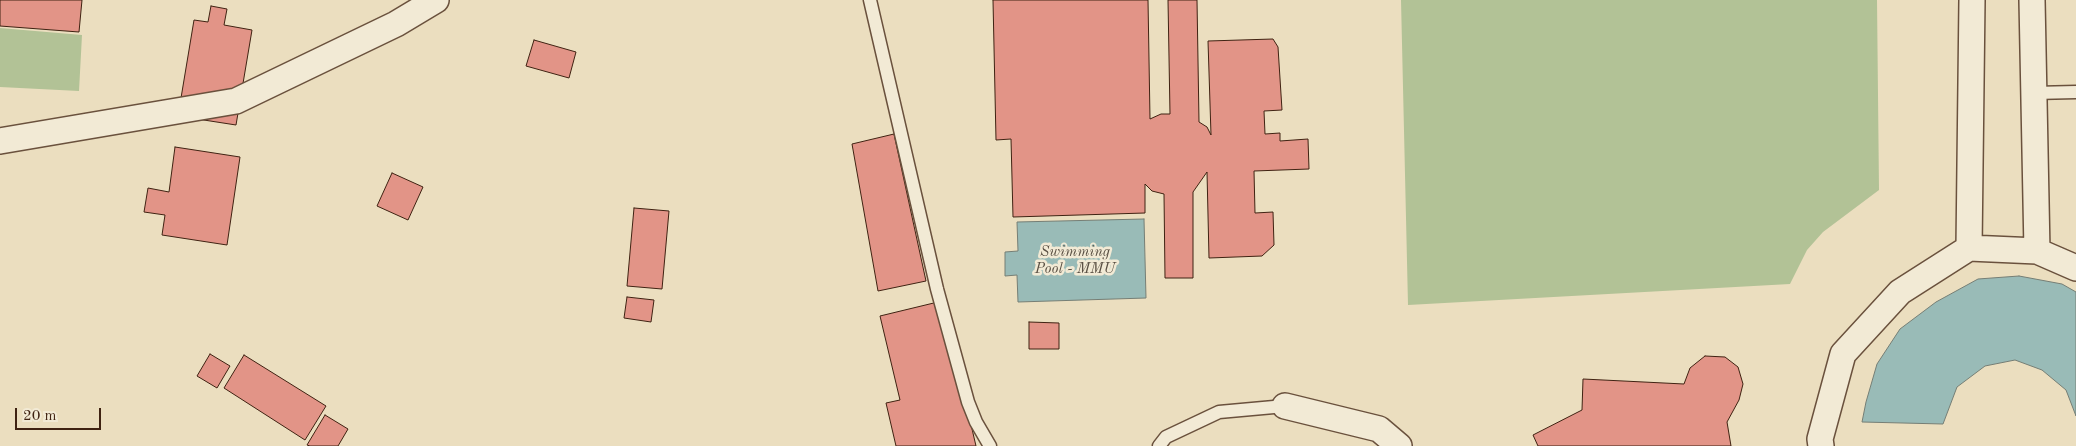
<!DOCTYPE html>
<style>
body{margin:0}
#map{position:relative;width:2076px;height:446px;overflow:hidden;background:#ebdebf;font-family:"Old Standard TT",serif}
canvas{display:block}
.scale{position:absolute;left:15px;top:408px;width:86px;height:22px;box-sizing:border-box;border:2px solid #3f2212;border-top:0;padding-left:6px;font-size:15px;line-height:18px;white-space:nowrap;color:#3f2212;-webkit-text-stroke:4px #f2ead5;paint-order:stroke}
</style>
<div id="map">
<canvas width="2076" height="446"></canvas>
<div class="scale">20 m</div>
</div>
<script>
const context = document.querySelector('canvas').getContext('2d');
context.lineJoin = 'round';
function fill(path, color) {
  context.fillStyle = color;
  context.fill(path, 'evenodd');
}
function toPath(rows) {
  const path = new Path2D();
  for (const r of rows) {
    path.moveTo(r[0], r[1]);
    for (let i = 2; i < r.length; i += 2) path.lineTo(r[i], r[i + 1]);
  }
  return path;
}
function strokePath(path, color, width, dash) {
  context.strokeStyle = color;
  context.lineWidth = width;
  context.lineCap = dash ? 'butt' : 'round';
  context.setLineDash(dash || []);
  context.stroke(path);
}
function write(font, color, halo, rows, align = 'center') {
  context.font = font + ' "Old Standard TT",serif';
  context.lineWidth = 5;
  context.setLineDash([]);
  context.textBaseline = 'middle';
  context.strokeStyle = halo;
  context.fillStyle = color;
  for (const [text, x, y, turn = 0] of rows) {
    context.save();
    context.translate(x, y);
    context.rotate((+turn || 0) * Math.PI / 180);
    context.textAlign = isNaN(turn) ? turn : align;
    if (halo) context.strokeText(text, 0, 0);
    context.fillText(text, 0, 0);
    context.restore();
  }
}
fill(toPath([
 [1401,0,1877,0,1879,190,1823,232,1807,250,1790,284,1408,305],
 [0,28,82,35,79,91,0,87]
]), '#b2c296');
const water = toPath([
 [1144,219,1146,298,1018,302,1017,275,1005,276,1005,252,1018,251,1017,222,1144,219],
 [2019,276,2062,284,2076,292,2076,416,2066,390,2042,370,2015,360,1985,366,1957,387,1943,424,1862,422,1866,402,1877,364,1900,329,1936,302,1978,279,2019,276]
]);
fill(water, '#99bbb7');
strokePath(water, '#757e75', 1);
const building = toPath([
 [0,0,82,0,79,32,0,26,0,0],
 [993,0,1148,0,1150,119,1161,114,1170,114,1168,0,1197,0,1199,122,1207,127,1211,135,1208,41,1273,39,1278,47,1282,110,1264,111,1265,134,1280,133,1280,141,1308,139,1309,169,1254,171,1255,213,1273,212,1274,245,1262,256,1209,258,1207,172,1193,192,1193,278,1165,278,1164,194,1152,191,1145,184,1145,213,1013,217,1011,139,996,140,993,0],
 [211,6,227,9,224,25,252,30,236,125,178,116,194,20,208,22,211,6],
 [534,40,576,52,569,78,526,66,534,40],
 [894,134,926,281,878,291,852,144,894,134],
 [175,147,240,157,227,245,162,235,165,215,144,212,148,188,169,192,175,147],
 [392,173,423,187,408,220,377,206,392,173],
 [634,208,669,211,662,289,627,286,634,208],
 [627,297,654,300,651,322,624,318,627,297],
 [942,301,976,446,896,446,886,403,900,400,880,316,942,301],
 [1029,322,1059,323,1059,349,1029,349,1029,322],
 [210,354,230,366,217,388,197,376,210,354],
 [244,355,326,406,305,440,224,388,244,355],
 [1705,356,1725,357,1738,367,1743,384,1739,400,1727,422,1731,446,1538,446,1533,435,1582,410,1583,379,1684,384,1690,368,1705,356],
 [325,415,348,429,338,446,310,446,307,445,325,415]
]);
fill(building, '#e29487');
strokePath(building, '#3f2212', 1);
const service = toPath([
 [870,0,937,289,968,402,976,422,990,446],
 [2034,93,2076,92],
 [1159,446,1166,437,1219,412,1285,406]
]);
const minor = toPath([
 [2032,0,2037,251],
 [0,141,236,101,396,24,436,0],
 [1969,248,1972,0],
 [1285,406,1379,429,1399,446],
 [1821,446,1820,439,1843,354,1900,292,1969,248,2037,251,2076,268]
]);
strokePath(service, '#6a513d', 15);
strokePath(minor, '#6a513d', 28);
strokePath(service, '#f2ead5', 12);
strokePath(minor, '#f2ead5', 25);
write('italic 15px', '#5a5044', '#f2ead5', [
 ["Swimming",1075,252],
 ["Pool - MMU",1075,269]
]);
</script>
